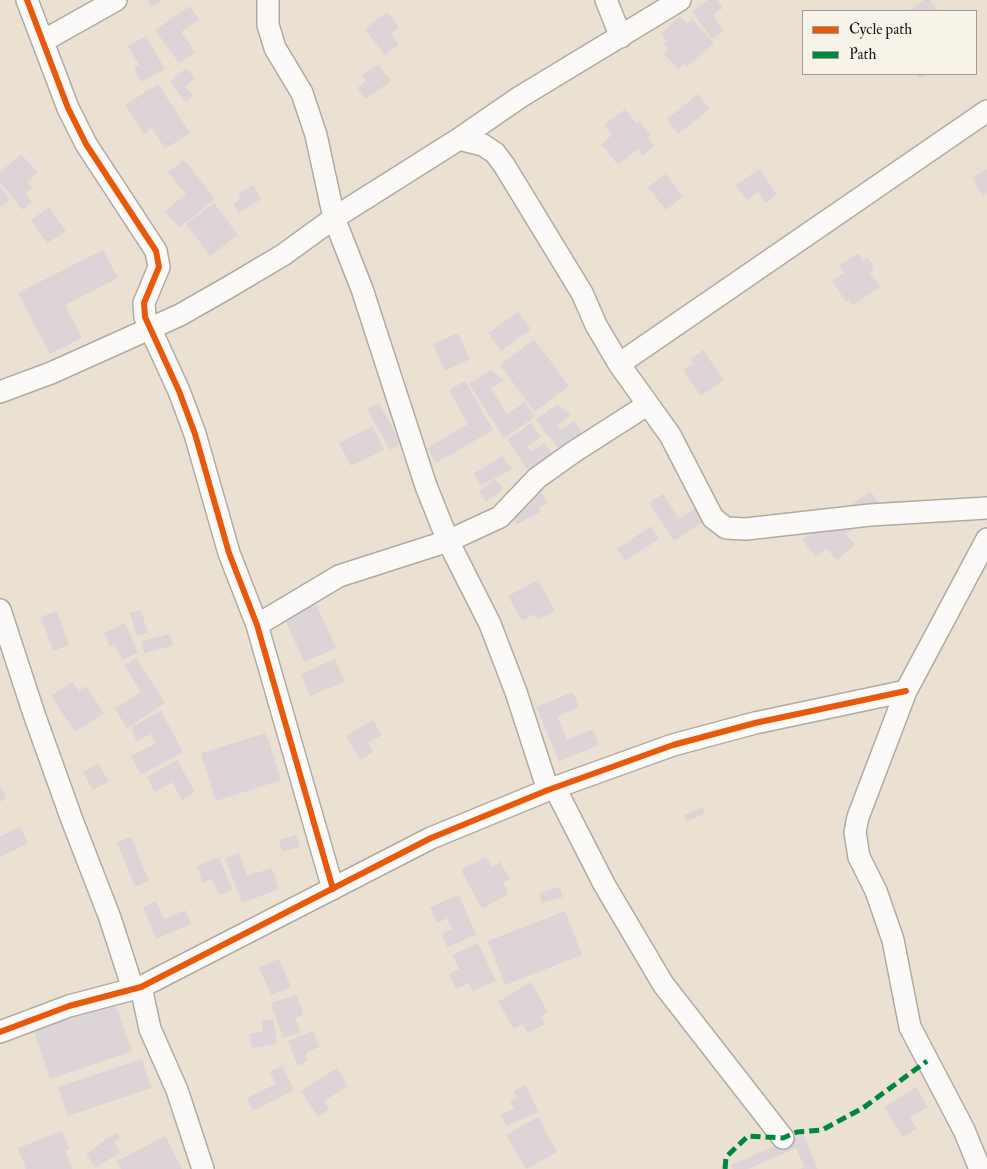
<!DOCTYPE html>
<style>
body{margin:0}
#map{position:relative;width:987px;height:1169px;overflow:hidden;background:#eae1d3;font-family:"IM FELL Double Pica",serif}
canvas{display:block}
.legend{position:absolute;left:802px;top:10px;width:175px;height:65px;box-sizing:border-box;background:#f7f3e8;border:1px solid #9f9d96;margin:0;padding:6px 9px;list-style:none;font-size:15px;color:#1c1c1c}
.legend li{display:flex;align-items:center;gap:10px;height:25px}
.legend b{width:25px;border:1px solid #9f9d96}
</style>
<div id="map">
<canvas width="987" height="1169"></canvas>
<ul class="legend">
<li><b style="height:6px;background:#e8590c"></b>Cycle path</li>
<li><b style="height:6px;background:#00873e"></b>Path</li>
</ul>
</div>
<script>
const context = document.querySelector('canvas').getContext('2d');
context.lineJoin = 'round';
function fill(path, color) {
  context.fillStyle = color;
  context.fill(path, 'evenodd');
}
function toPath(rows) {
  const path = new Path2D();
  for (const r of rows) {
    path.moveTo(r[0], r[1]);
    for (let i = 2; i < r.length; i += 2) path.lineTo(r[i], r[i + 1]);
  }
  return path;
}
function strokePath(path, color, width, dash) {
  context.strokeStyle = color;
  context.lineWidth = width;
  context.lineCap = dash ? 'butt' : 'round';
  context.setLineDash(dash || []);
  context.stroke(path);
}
fill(toPath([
 [147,0,163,0,151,7],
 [708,0,717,0,723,8,713,15,724,31,712,39,692,11],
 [924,0,930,0,938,11,908,11],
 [190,6,199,19,181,32,195,52,179,63,155,30],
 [387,12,399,27,391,34,399,44,385,55,365,29],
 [680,16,687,24,692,19,714,43,687,67,684,64,678,69,664,54,669,49,664,43,667,41,661,34],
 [146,36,165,69,141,82,134,68,139,65,128,46],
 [378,64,391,81,365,99,357,88,366,81,362,75],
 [186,68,195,78,185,87,193,95,186,102,170,82],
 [916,74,928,74,919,79],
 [158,84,190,133,165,149,152,128,144,134,125,105],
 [698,94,710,109,678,134,667,119],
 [625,109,636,123,639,121,651,135,647,138,654,146,642,156,638,149,618,165,601,144,612,135,604,125],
 [21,154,38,173,27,182,32,188,25,193,32,202,23,210,0,182,0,172],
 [184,160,215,199,179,228,165,211,186,194,168,172],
 [759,169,777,194,766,203,758,192,747,200,736,185],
 [987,169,987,194,983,196,972,178],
 [666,174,683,197,666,210,648,187],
 [253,185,261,199,239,213,233,204,240,199,238,194],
 [0,187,10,200,0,207],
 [214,203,238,235,210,256,186,224],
 [49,207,66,231,47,243,31,220],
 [103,250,118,278,65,305,82,338,50,354,18,293],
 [858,253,863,261,868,258,874,267,870,273,880,287,853,305,849,299,846,302,832,280,844,273,839,266],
 [518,312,531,329,501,351,488,333],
 [458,333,470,359,445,371,433,344],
 [534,339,569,386,535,412,500,365],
 [703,350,724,380,701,396,683,370,694,363,691,359],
 [491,370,504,380,491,388,507,414,525,402,535,417,504,438,469,384],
 [465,381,493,430,436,463,427,448,468,424,449,390],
 [379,403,401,443,390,450,367,409],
 [557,404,571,415,556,426,562,429,574,421,585,436,562,453,536,420],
 [531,423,541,437,527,446,532,452,544,443,554,456,530,473,507,440],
 [373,426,384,450,351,466,339,443],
 [502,456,512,469,481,485,473,474],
 [495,479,503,489,486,502,479,491],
 [538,486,547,503,540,507,539,513,517,524,506,502],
 [870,491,883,507,863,523,850,506],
 [663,494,679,519,698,506,707,519,674,541,649,503],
 [841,508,856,526,846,534,855,545,837,560,826,548,816,557,802,540],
 [651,526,659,539,625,561,617,549],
 [538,580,555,611,538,620,534,614,522,621,508,596],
 [316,604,336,648,304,662,285,619],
 [141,610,148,633,137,636,130,613],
 [57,611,69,645,53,651,41,617],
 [125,623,138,653,122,660,115,644,110,647,104,633],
 [170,634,173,646,144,653,141,641],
 [136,658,165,703,127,728,115,709,141,692,124,665],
 [335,659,344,682,310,696,301,674],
 [73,682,79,691,86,686,104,713,75,732,51,696],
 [573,692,579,707,557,716,567,740,593,729,599,745,559,761,536,707],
 [161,711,183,752,141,775,131,756,156,743,151,734,136,742,132,727],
 [373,720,382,735,368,743,373,752,360,760,346,736],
 [266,733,281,780,216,801,201,753],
 [177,760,195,792,182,800,172,782,155,792,147,777],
 [98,763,109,782,93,790,83,772],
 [0,786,6,798,0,802],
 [703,807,705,814,687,821,684,815],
 [20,826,28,843,0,857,0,837],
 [296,835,300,847,282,852,279,840],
 [131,837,149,881,135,887,117,842],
 [239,852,247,876,272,868,279,889,242,903,225,858],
 [219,857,232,890,219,895,212,879,203,883,196,866],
 [486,857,492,867,500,862,510,879,503,883,508,894,482,909,461,870],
 [560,887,563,897,542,903,539,893],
 [459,895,476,935,447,947,442,934,452,929,448,918,437,923,430,907],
 [156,901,164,919,185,910,191,924,156,939,143,907],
 [565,911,582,955,505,985,488,941],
 [478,943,496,981,473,991,469,983,456,989,449,974,459,969,452,955],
 [279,959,291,987,271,995,259,967],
 [531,982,548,1012,541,1017,545,1024,528,1033,522,1024,514,1029,498,1002],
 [297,995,303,1015,295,1018,300,1032,283,1038,271,1003],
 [113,998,132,1051,50,1079,32,1025],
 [273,1019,277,1044,252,1048,249,1034,263,1032,261,1021],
 [313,1031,319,1047,305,1053,308,1061,298,1066,288,1041],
 [142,1059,151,1088,68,1116,58,1087],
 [282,1066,294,1090,253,1111,247,1098,276,1084,270,1072],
 [337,1068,348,1086,324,1101,329,1110,318,1117,301,1091],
 [526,1085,538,1112,506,1126,501,1115,514,1109,510,1101,517,1098,513,1091],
 [916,1087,928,1107,910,1118,917,1128,903,1137,884,1107],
 [538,1117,557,1152,526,1169,506,1135],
 [62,1131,69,1149,65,1151,72,1169,26,1169,18,1148],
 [116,1132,121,1138,114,1142,120,1152,96,1168,86,1154],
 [803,1134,818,1169,800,1169,804,1167,796,1148,748,1169,733,1169,731,1165],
 [165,1136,182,1169,121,1169,117,1161]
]), '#dcd4d7');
const minor = toPath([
 [27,0,68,108,86,144,156,251,159,267,144,303,145,317,179,391,195,434,229,553,257,625,333,889],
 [268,0,268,25,275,48,302,93,316,135,334,218,362,289,426,486,448,541,490,624,516,692,548,790],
 [606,0,621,37],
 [43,41,116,0],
 [459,139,483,145,495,153,504,165,582,293,596,325,619,364,670,435,713,518,726,528,746,529,870,515,987,508],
 [619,364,987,111],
 [0,392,51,373,180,315,229,287,283,255,334,218,459,139,520,97,680,0],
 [0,610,34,714,72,820,110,918,133,989],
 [257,625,339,576,448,541,500,517,537,478,575,451,647,405],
 [555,788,604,884,663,984,783,1138],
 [141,987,150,1029,177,1090,203,1169],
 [0,1032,69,1006,141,987,431,838,548,790,673,745,755,723,906,691],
 [980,1169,964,1130,910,1027,893,940,876,891,859,857,855,832,858,817,906,691,987,539]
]);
strokePath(minor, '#b0aba2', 24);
strokePath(minor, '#fcfaf8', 21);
strokePath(toPath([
 [725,1169,726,1157,748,1136,783,1138,797,1132,822,1130,863,1108,927,1061]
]), '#00873e', 5, [10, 5]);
strokePath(toPath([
 [27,0,68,108,86,144,156,251,159,267,144,303,145,317,179,391,195,434,229,553,257,625,333,889],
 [0,1032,69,1006,141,987,431,838,548,790,673,745,755,723,906,691]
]), '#e8590c', 6);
</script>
